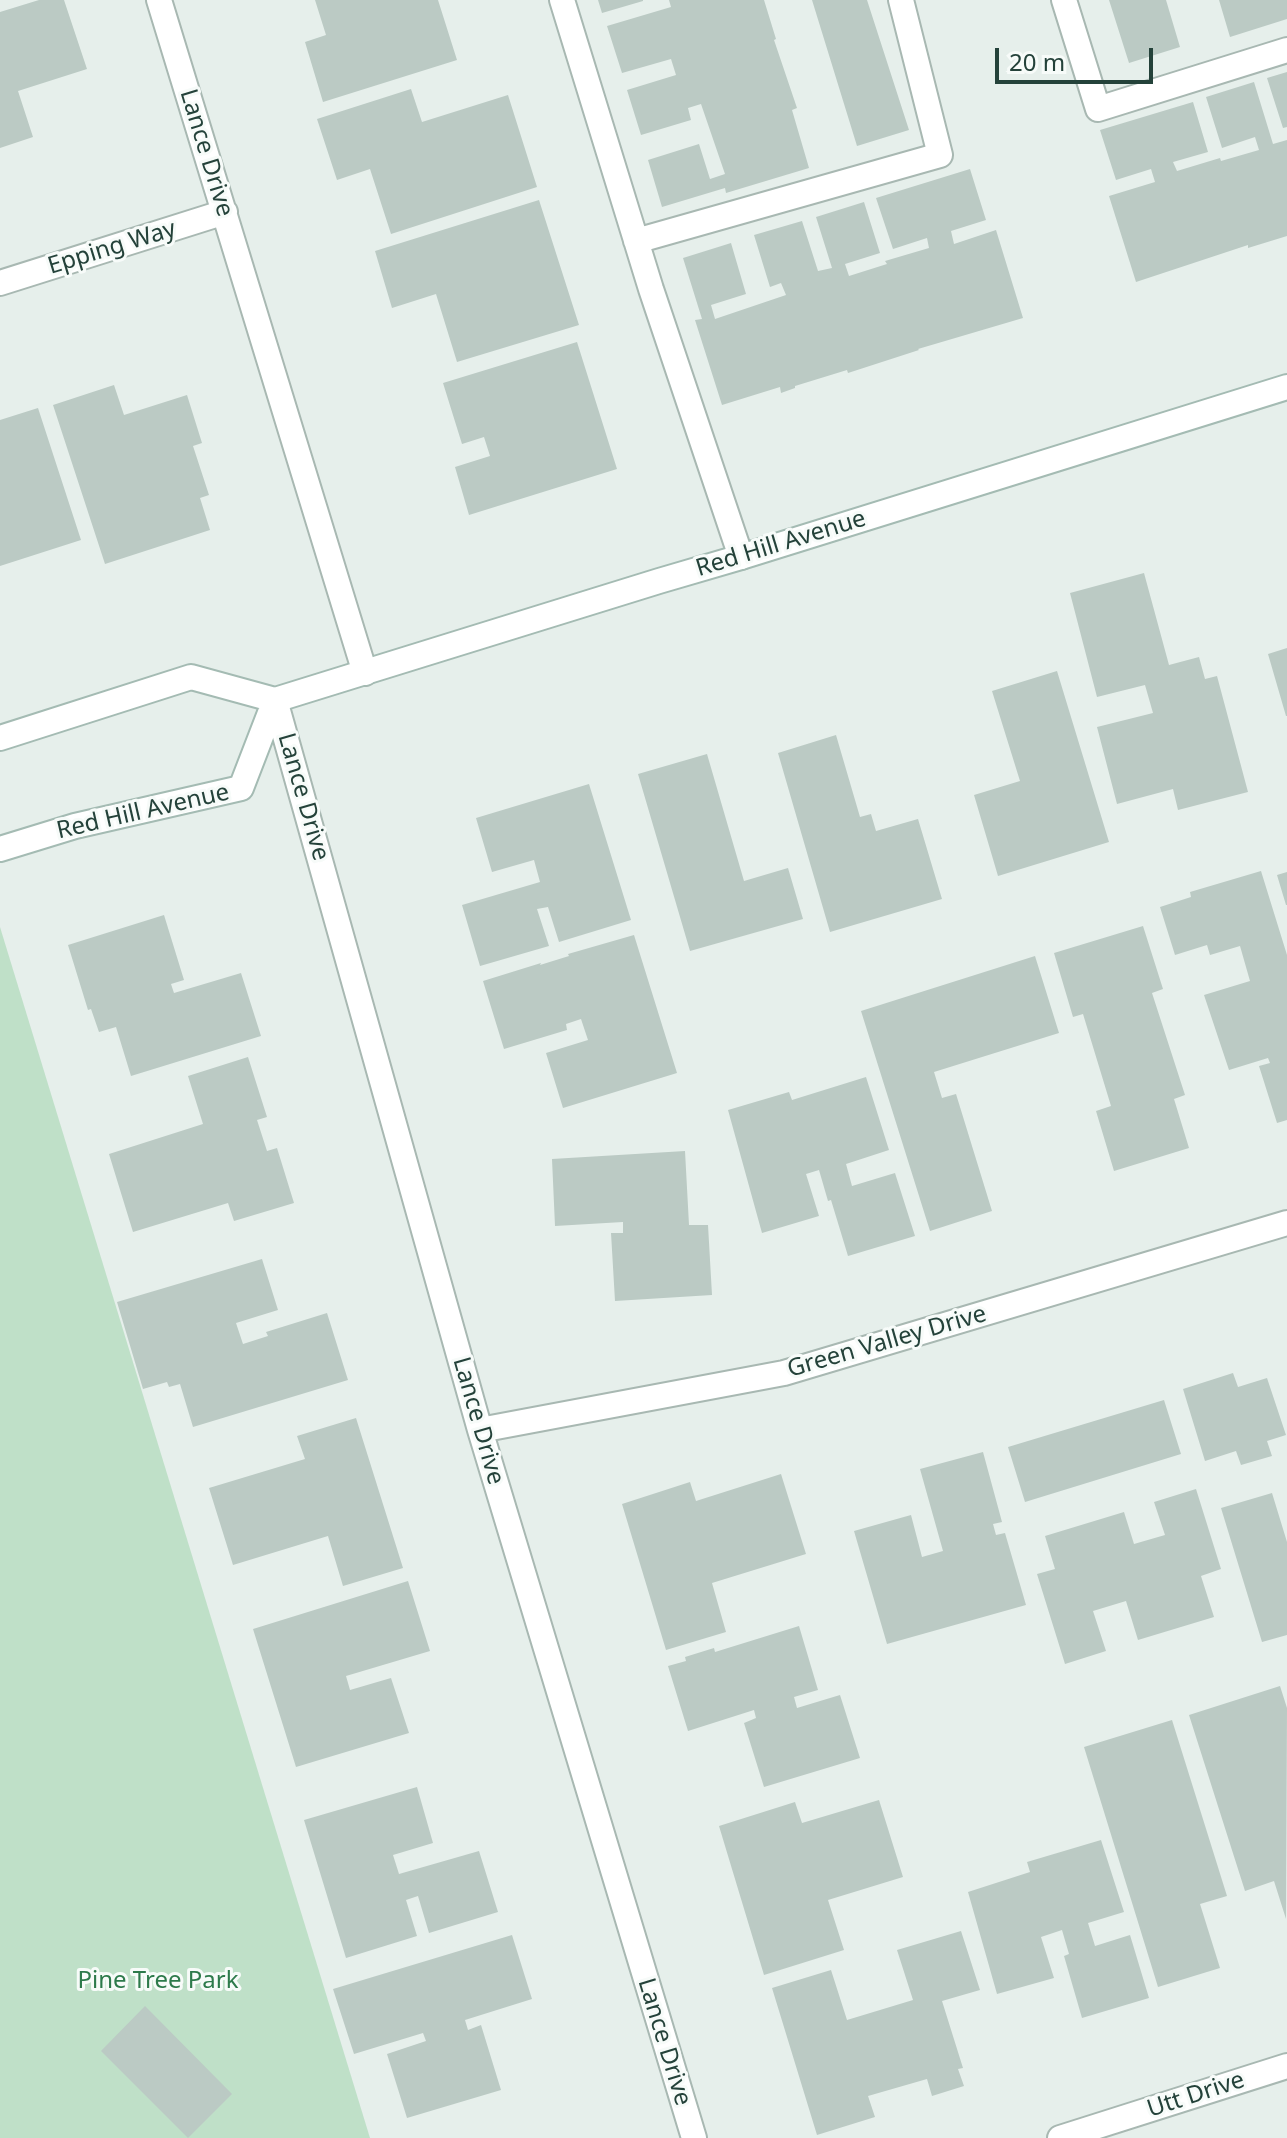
<!DOCTYPE html>
<style>
body{margin:0}
#map{position:relative;width:1287px;height:2138px;overflow:hidden;background:#e6efeb;font-family:"Noto Sans",sans-serif}
canvas{display:block}
.scale{position:absolute;left:995px;top:48px;width:158px;height:36px;box-sizing:border-box;border:4px solid #24423a;border-top:0;padding-left:10px;font-size:24px;line-height:28px;white-space:nowrap;color:#24423a;-webkit-text-stroke:6px #f7fbf9;paint-order:stroke}
</style>
<div id="map">
<canvas width="1287" height="2138"></canvas>
<div class="scale">20 m</div>
</div>
<script>
const context = document.querySelector('canvas').getContext('2d');
context.lineJoin = 'round';
function fill(path, color) {
  context.fillStyle = color;
  context.fill(path, 'evenodd');
}
function toPath(rows) {
  const path = new Path2D();
  for (const r of rows) {
    path.moveTo(r[0], r[1]);
    for (let i = 2; i < r.length; i += 2) path.lineTo(r[i], r[i + 1]);
  }
  return path;
}
function strokePath(path, color, width, dash) {
  context.strokeStyle = color;
  context.lineWidth = width;
  context.lineCap = dash ? 'butt' : 'round';
  context.setLineDash(dash || []);
  context.stroke(path);
}
function write(font, color, halo, rows, align = 'center') {
  context.font = font + ' "Noto Sans",sans-serif';
  context.lineWidth = 6;
  context.setLineDash([]);
  context.textBaseline = 'middle';
  context.strokeStyle = halo;
  context.fillStyle = color;
  for (const [text, x, y, turn = 0] of rows) {
    context.save();
    context.translate(x, y);
    context.rotate((+turn || 0) * Math.PI / 180);
    context.textAlign = isNaN(turn) ? turn : align;
    if (halo) context.strokeText(text, 0, 0);
    context.fillText(text, 0, 0);
    context.restore();
  }
}
fill(toPath([
 [0,927,370,2138,0,2138]
]), '#bfe0c8');
fill(toPath([
 [39,0,64,0,87,69,18,91,33,137,0,148,0,12],
 [315,0,438,0,457,60,323,102,305,42,326,35],
 [598,0,643,0,643,1,602,13],
 [669,0,764,0,776,39,774,40,797,108,792,110,809,168,726,193,725,188,662,207,648,160,699,144,710,179,725,174,701,104,688,108,691,120,641,135,627,90,676,75,671,59,622,73,607,26,671,7],
 [812,0,867,0,909,130,857,146],
 [1109,0,1166,0,1180,47,1129,63],
 [1219,0,1287,0,1287,19,1230,37],
 [1287,72,1287,127,1283,128,1267,78],
 [1254,82,1273,144,1287,140,1287,236,1248,248,1248,245,1136,282,1109,196,1155,182,1151,169,1116,180,1100,130,1193,102,1208,152,1173,162,1177,171,1220,158,1221,161,1259,150,1255,137,1222,148,1206,97],
 [411,89,422,122,508,95,537,187,391,234,370,169,337,180,317,119],
 [970,169,986,220,951,231,954,244,996,230,1023,318,918,349,919,350,848,373,847,370,795,386,795,388,781,393,780,387,722,405,695,320,702,319,683,258,731,243,746,294,711,305,715,319,786,295,781,283,770,287,754,235,802,221,818,271,832,268,816,217,864,202,880,253,845,264,849,276,887,264,885,261,929,248,927,238,893,249,876,198],
 [539,200,579,325,457,362,436,294,392,308,375,251],
 [577,342,617,469,469,515,455,467,490,456,484,437,462,444,443,383],
 [114,385,124,415,187,395,202,443,193,446,209,495,200,498,210,530,105,564,53,405],
 [38,408,81,540,0,566,0,420],
 [1144,573,1169,665,1199,657,1205,679,1217,676,1248,792,1178,810,1173,789,1117,804,1097,727,1153,713,1145,685,1097,697,1070,593],
 [1287,648,1287,716,1286,716,1268,654],
 [1057,671,1109,842,998,876,974,795,1020,781,992,691],
 [836,735,860,817,871,814,876,831,918,819,942,899,830,932,778,753],
 [707,754,744,881,788,868,803,919,690,951,638,774],
 [589,784,631,920,559,942,548,907,537,909,549,946,480,966,462,905,540,882,534,860,492,872,476,818],
 [1261,871,1287,955,1287,1120,1277,1123,1259,1066,1270,1063,1268,1058,1229,1070,1204,995,1250,981,1240,946,1210,955,1207,945,1175,955,1160,907,1191,897,1190,892],
 [1287,872,1287,905,1286,905,1277,875],
 [164,915,184,980,171,984,174,993,241,973,261,1036,131,1076,116,1027,99,1032,91,1009,88,1010,68,945],
 [1143,926,1163,989,1152,993,1185,1095,1174,1099,1189,1148,1114,1171,1096,1111,1111,1106,1083,1014,1073,1017,1054,953],
 [634,935,677,1073,563,1108,546,1053,588,1040,581,1019,566,1024,567,1030,504,1049,483,981,541,963,540,965,569,956,568,954],
 [1035,956,1059,1033,934,1072,942,1098,956,1094,992,1211,930,1231,861,1011],
 [248,1057,267,1117,257,1120,267,1151,277,1148,294,1203,234,1221,228,1203,133,1232,109,1154,203,1124,188,1076],
 [866,1077,889,1150,846,1164,852,1186,895,1173,915,1236,848,1256,831,1200,828,1201,819,1170,806,1174,819,1216,762,1233,728,1110,789,1092,792,1100],
 [685,1151,689,1225,708,1225,712,1295,615,1301,611,1233,623,1233,623,1222,555,1226,552,1159],
 [262,1259,278,1310,236,1323,243,1344,268,1336,266,1332,327,1313,348,1380,193,1427,180,1384,169,1387,167,1382,143,1389,117,1302],
 [1233,1373,1238,1387,1267,1378,1286,1435,1267,1441,1272,1456,1241,1465,1236,1451,1205,1461,1183,1389],
 [1164,1400,1181,1454,1025,1502,1008,1447],
 [356,1418,403,1568,343,1586,328,1536,233,1565,209,1488,305,1459,297,1436],
 [983,1452,1002,1522,993,1524,996,1535,1005,1533,1026,1605,887,1644,854,1531,911,1515,922,1557,943,1551,920,1469],
 [781,1474,806,1554,712,1583,726,1632,666,1650,622,1504,690,1482,696,1501],
 [1196,1489,1221,1569,1201,1576,1214,1617,1138,1640,1126,1601,1093,1611,1106,1651,1065,1664,1037,1574,1055,1569,1045,1536,1124,1512,1134,1544,1165,1535,1154,1502],
 [1272,1493,1287,1542,1287,1635,1262,1642,1221,1508],
 [408,1581,430,1651,346,1676,350,1690,391,1678,409,1733,296,1767,253,1629],
 [799,1626,818,1690,794,1697,797,1708,840,1695,860,1758,764,1787,744,1723,756,1718,754,1710,688,1731,668,1666,686,1661,685,1657,714,1648,715,1652],
 [1280,1686,1287,1708,1286,1919,1274,1881,1245,1891,1189,1715],
 [1172,1720,1227,1896,1200,1904,1220,1968,1158,1987,1084,1747],
 [417,1787,433,1843,393,1855,399,1874,479,1851,498,1912,429,1933,418,1896,406,1900,417,1936,346,1958,304,1820],
 [879,1800,903,1877,828,1900,844,1950,764,1975,719,1826,795,1802,802,1823],
 [1101,1840,1124,1912,1088,1923,1095,1946,1130,1935,1149,1998,1082,2018,1064,1956,1069,1954,1062,1930,1041,1937,1054,1978,997,1994,968,1892,1030,1872,1027,1862],
 [961,1931,980,1990,942,2001,963,2068,958,2069,964,2086,932,2096,927,2079,868,2096,875,2117,817,2135,772,1988,831,1970,847,2020,913,2000,897,1950],
 [512,1935,532,1999,465,2020,468,2030,481,2025,501,2090,407,2118,387,2054,426,2041,423,2033,354,2054,333,1989],
 [145,2006,232,2094,188,2138,101,2051]
]), '#bbcac4');
const service = toPath([
 [562,0,651,289,741,557],
 [1064,0,1098,109,1287,50],
 [636,241,940,155,901,0]
]);
const minor = toPath([
 [159,0,365,673],
 [0,283,225,212],
 [275,700,480,1430,694,2138],
 [480,1430,784,1373,1287,1223],
 [1060,2138,1287,2066]
]);
const secondary = toPath([
 [0,738,191,677,275,700,659,581,741,557,1287,387],
 [0,849,75,826,241,788,275,700]
]);
strokePath(service, '#a8b8b2', 28);
strokePath(minor, '#a8b8b2', 28);
strokePath(secondary, '#a4bbb3', 28);
strokePath(service, '#fff', 24);
strokePath(minor, '#fff', 24);
strokePath(secondary, '#fff', 24);
write('24px', '#24423a', '#f7fbf9', [
 ["Lance Drive",206,153,73],
 ["Epping Way",112,248,-17],
 ["Red Hill Avenue",781,544,-17],
 ["Lance Drive",303,797,74],
 ["Red Hill Avenue",143,812,-13],
 ["Green Valley Drive",887,1342,-16],
 ["Lance Drive",478,1421,74],
 ["Lance Drive",664,2042,73],
 ["Utt Drive",1196,2095,-18]
]);
write('24px', '#2d7a4b', '#f7fbf9', [
 ["Pine Tree Park",158,1981]
]);
</script>
